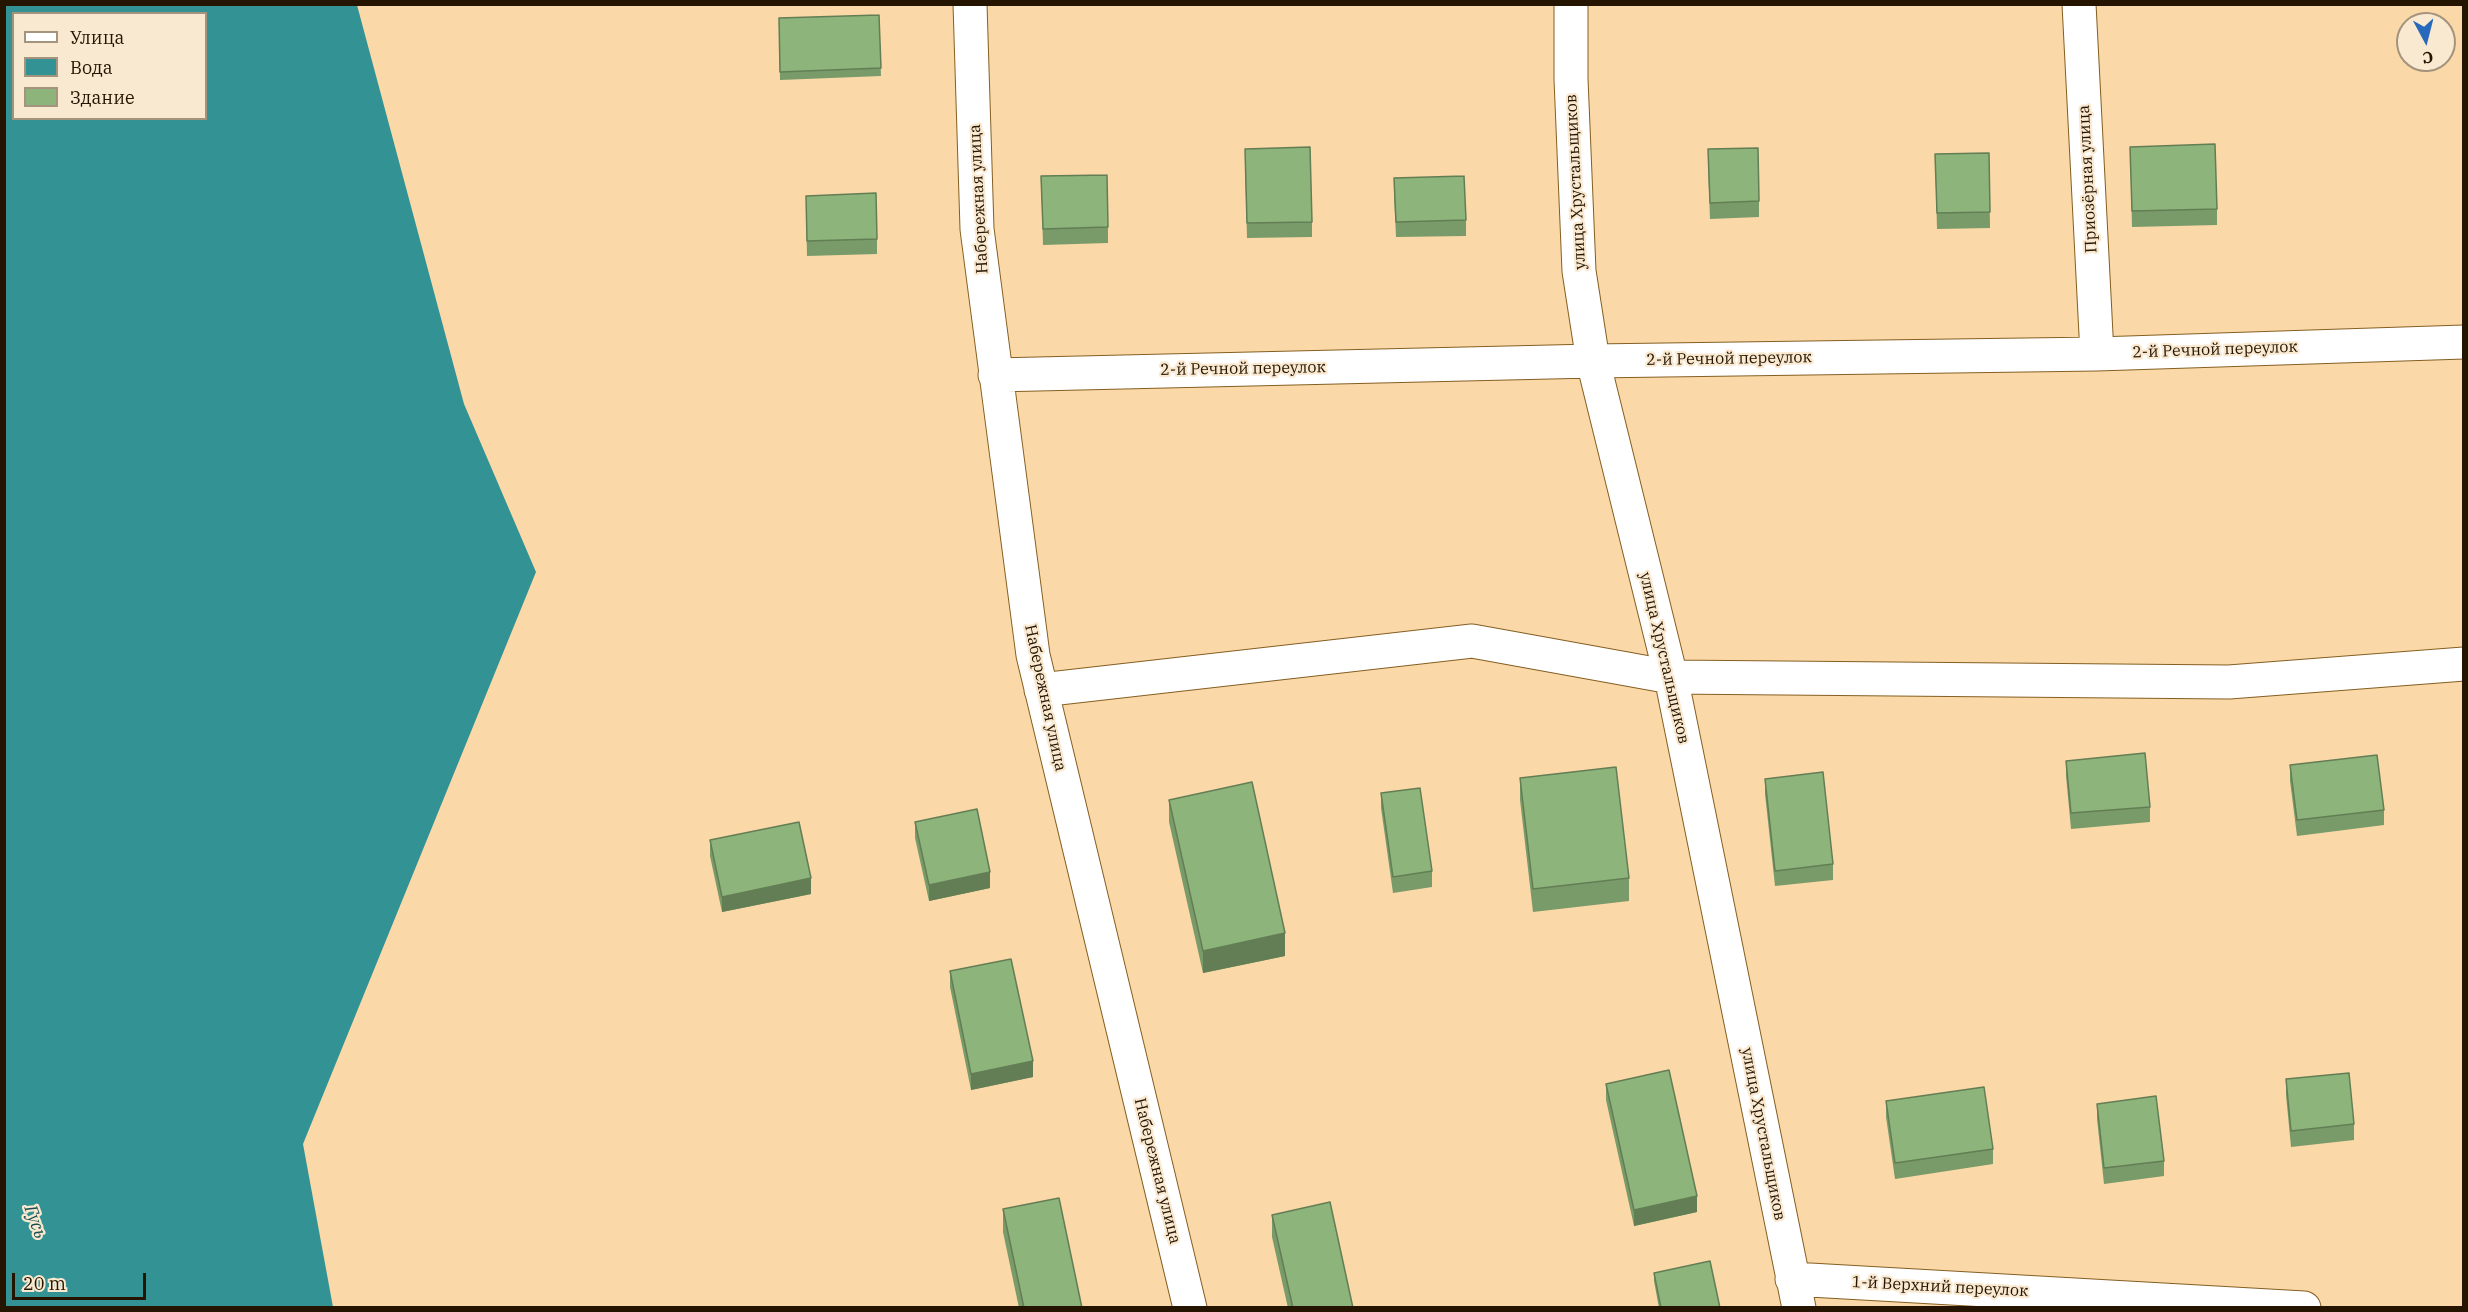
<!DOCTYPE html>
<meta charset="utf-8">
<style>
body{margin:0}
#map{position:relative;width:2468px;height:1312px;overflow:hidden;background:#fbd8a8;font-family:"IBM Plex Serif",serif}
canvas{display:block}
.frame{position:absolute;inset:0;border:6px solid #241400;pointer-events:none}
.legend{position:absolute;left:12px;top:12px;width:195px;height:108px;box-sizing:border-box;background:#fae9d1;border:2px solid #a4947d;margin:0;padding:8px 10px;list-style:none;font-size:18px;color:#241400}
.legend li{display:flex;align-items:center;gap:12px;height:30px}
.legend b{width:30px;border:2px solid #a4947d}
.north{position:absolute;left:2396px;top:12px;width:60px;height:60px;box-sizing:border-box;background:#fae9d1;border:2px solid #a4947d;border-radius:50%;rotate:173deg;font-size:16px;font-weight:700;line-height:24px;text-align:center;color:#241400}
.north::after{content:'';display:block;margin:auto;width:21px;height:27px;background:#2769ba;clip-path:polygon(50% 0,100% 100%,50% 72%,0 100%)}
.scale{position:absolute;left:12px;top:1273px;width:134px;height:27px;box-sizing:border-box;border:3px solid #241400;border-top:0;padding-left:8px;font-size:18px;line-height:21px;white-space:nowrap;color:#241400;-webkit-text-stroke:4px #fae9d1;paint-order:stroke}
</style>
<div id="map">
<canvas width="2468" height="1312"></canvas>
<div class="frame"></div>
<ul class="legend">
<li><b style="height:8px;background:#fff"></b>Улица</li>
<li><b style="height:16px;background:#339394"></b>Вода</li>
<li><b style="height:16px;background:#8db47a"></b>Здание</li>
</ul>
<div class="north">С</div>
<div class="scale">20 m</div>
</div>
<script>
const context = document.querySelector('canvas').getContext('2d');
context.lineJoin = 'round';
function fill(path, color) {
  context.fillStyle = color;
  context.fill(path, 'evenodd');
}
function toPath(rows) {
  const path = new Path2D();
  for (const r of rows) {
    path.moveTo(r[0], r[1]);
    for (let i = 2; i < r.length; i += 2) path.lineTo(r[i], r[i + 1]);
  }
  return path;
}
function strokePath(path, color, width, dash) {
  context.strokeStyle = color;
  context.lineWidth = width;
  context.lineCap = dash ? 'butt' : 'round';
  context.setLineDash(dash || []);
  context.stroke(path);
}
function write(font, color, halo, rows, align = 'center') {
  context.font = font + ' "IBM Plex Serif",serif';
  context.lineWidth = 4.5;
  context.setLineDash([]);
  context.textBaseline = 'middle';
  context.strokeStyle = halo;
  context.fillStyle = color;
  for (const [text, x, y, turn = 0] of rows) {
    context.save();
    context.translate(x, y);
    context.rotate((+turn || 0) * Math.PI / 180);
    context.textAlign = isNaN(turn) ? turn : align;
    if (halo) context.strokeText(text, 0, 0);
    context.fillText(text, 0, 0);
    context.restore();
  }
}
fill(toPath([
 [5,4,357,5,464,404,536,572,303,1144,333,1307,5,1307],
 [14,14,206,14,206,118,14,118]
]), '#339394');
const minor = toPath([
 [970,4,977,229,1033,655,1190,1308],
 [1571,4,1571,79,1579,271,1593,361,1671,677,1799,1308],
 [2079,4,2097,354],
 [995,375,1593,361,2097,354,2464,342],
 [1041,690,1472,641,1671,677,2229,682,2464,664],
 [1792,1279,2304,1308]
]);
strokePath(minor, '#855f22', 35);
strokePath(minor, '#fff', 33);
fill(toPath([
 [879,15,881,76,780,80,779,18],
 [2130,147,2217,209,2217,225,2132,227],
 [1989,153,1990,228,1937,229,1935,154],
 [1245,164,1312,222,1312,237,1247,238],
 [1708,165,1759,201,1759,217,1710,219],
 [1041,176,1108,227,1108,243,1043,245],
 [1394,193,1466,220,1466,236,1396,237],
 [806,211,877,239,877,254,807,256],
 [2066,761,2150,807,2150,822,2071,829,2066,776],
 [2290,765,2384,810,2384,825,2297,836,2290,781],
 [1520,778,1629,878,1629,901,1533,912,1520,800],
 [1765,779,1833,864,1833,880,1775,886,1765,794],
 [1381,793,1432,871,1432,887,1393,893,1381,808],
 [1169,800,1285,956,1203,973,1169,822],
 [915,822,990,888,929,901,915,838],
 [710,840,811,894,722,912,710,856],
 [950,971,1033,1077,971,1090,950,987],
 [2286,1079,2354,1124,2354,1140,2291,1147,2286,1095],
 [1606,1084,1697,1212,1634,1226,1606,1100],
 [1886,1101,1993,1149,1993,1164,1895,1179,1886,1117],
 [2097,1104,2164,1161,2164,1176,2104,1184,2097,1119],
 [1003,1209,1082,1308,1019,1308,1003,1232],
 [1272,1215,1353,1308,1288,1308,1272,1237],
 [1654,1273,1720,1308,1659,1308,1654,1281]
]), '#799b69');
fill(toPath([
 [990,872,990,888,929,901,929,885],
 [811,878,811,894,722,912,722,897],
 [1285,933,1285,956,1203,973,1203,951],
 [1033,1061,1033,1077,971,1090,971,1074],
 [1697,1196,1697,1212,1634,1226,1634,1210]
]), '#637e55');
const building = toPath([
 [879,15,881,68,780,72,779,18,879,15],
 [2215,144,2217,209,2132,211,2130,147,2215,144],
 [1310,147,1312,222,1247,223,1245,149,1310,147],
 [1758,148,1759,201,1710,203,1708,149,1758,148],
 [1989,153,1990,212,1937,213,1935,154,1989,153],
 [1107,175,1108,227,1043,229,1041,176,1107,175],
 [1464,176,1466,220,1396,222,1394,178,1464,176],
 [876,193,877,239,807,241,806,196,876,193],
 [2145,753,2150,807,2071,813,2066,761,2145,753],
 [2377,755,2384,810,2297,820,2290,765,2377,755],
 [1616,767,1629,878,1533,889,1520,778,1616,767],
 [1823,772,1833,864,1775,871,1765,779,1823,772],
 [1252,782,1285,933,1203,951,1169,800,1252,782],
 [1420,788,1432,871,1393,877,1381,793,1420,788],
 [977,809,990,872,929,885,915,822,977,809],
 [799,822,811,878,722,897,710,840,799,822],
 [1011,959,1033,1061,971,1074,950,971,1011,959],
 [1669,1070,1697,1196,1634,1210,1606,1084,1669,1070],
 [2349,1073,2354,1124,2291,1131,2286,1079,2349,1073],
 [1984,1087,1993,1149,1895,1163,1886,1101,1984,1087],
 [2156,1096,2164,1161,2104,1168,2097,1104,2156,1096],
 [1059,1198,1082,1308,1024,1308,1003,1209,1059,1198],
 [1330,1202,1353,1308,1293,1308,1272,1215,1330,1202],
 [1710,1261,1720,1308,1661,1308,1654,1273,1710,1261]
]);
fill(building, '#8db47a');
strokePath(building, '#637e55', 1.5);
write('16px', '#241400', '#fae9d1', [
 ["Приозёрная улица",2088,179,-93],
 ["улица Хрустальщиков",1576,182,-93],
 ["Набережная улица",979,199,-93],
 ["2-й Речной переулок",2215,350,-2],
 ["2-й Речной переулок",1729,359,-1],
 ["2-й Речной переулок",1243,369,-1],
 ["улица Хрустальщиков",1664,658,77],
 ["Набережная улица",1045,698,78],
 ["улица Хрустальщиков",1763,1134,79],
 ["Набережная улица",1157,1171,76],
 ["1-й Верхний переулок",1940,1287,3]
]);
write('italic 18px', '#194f50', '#fae9d1', [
 ["Гусь",35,1222,70]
]);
</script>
